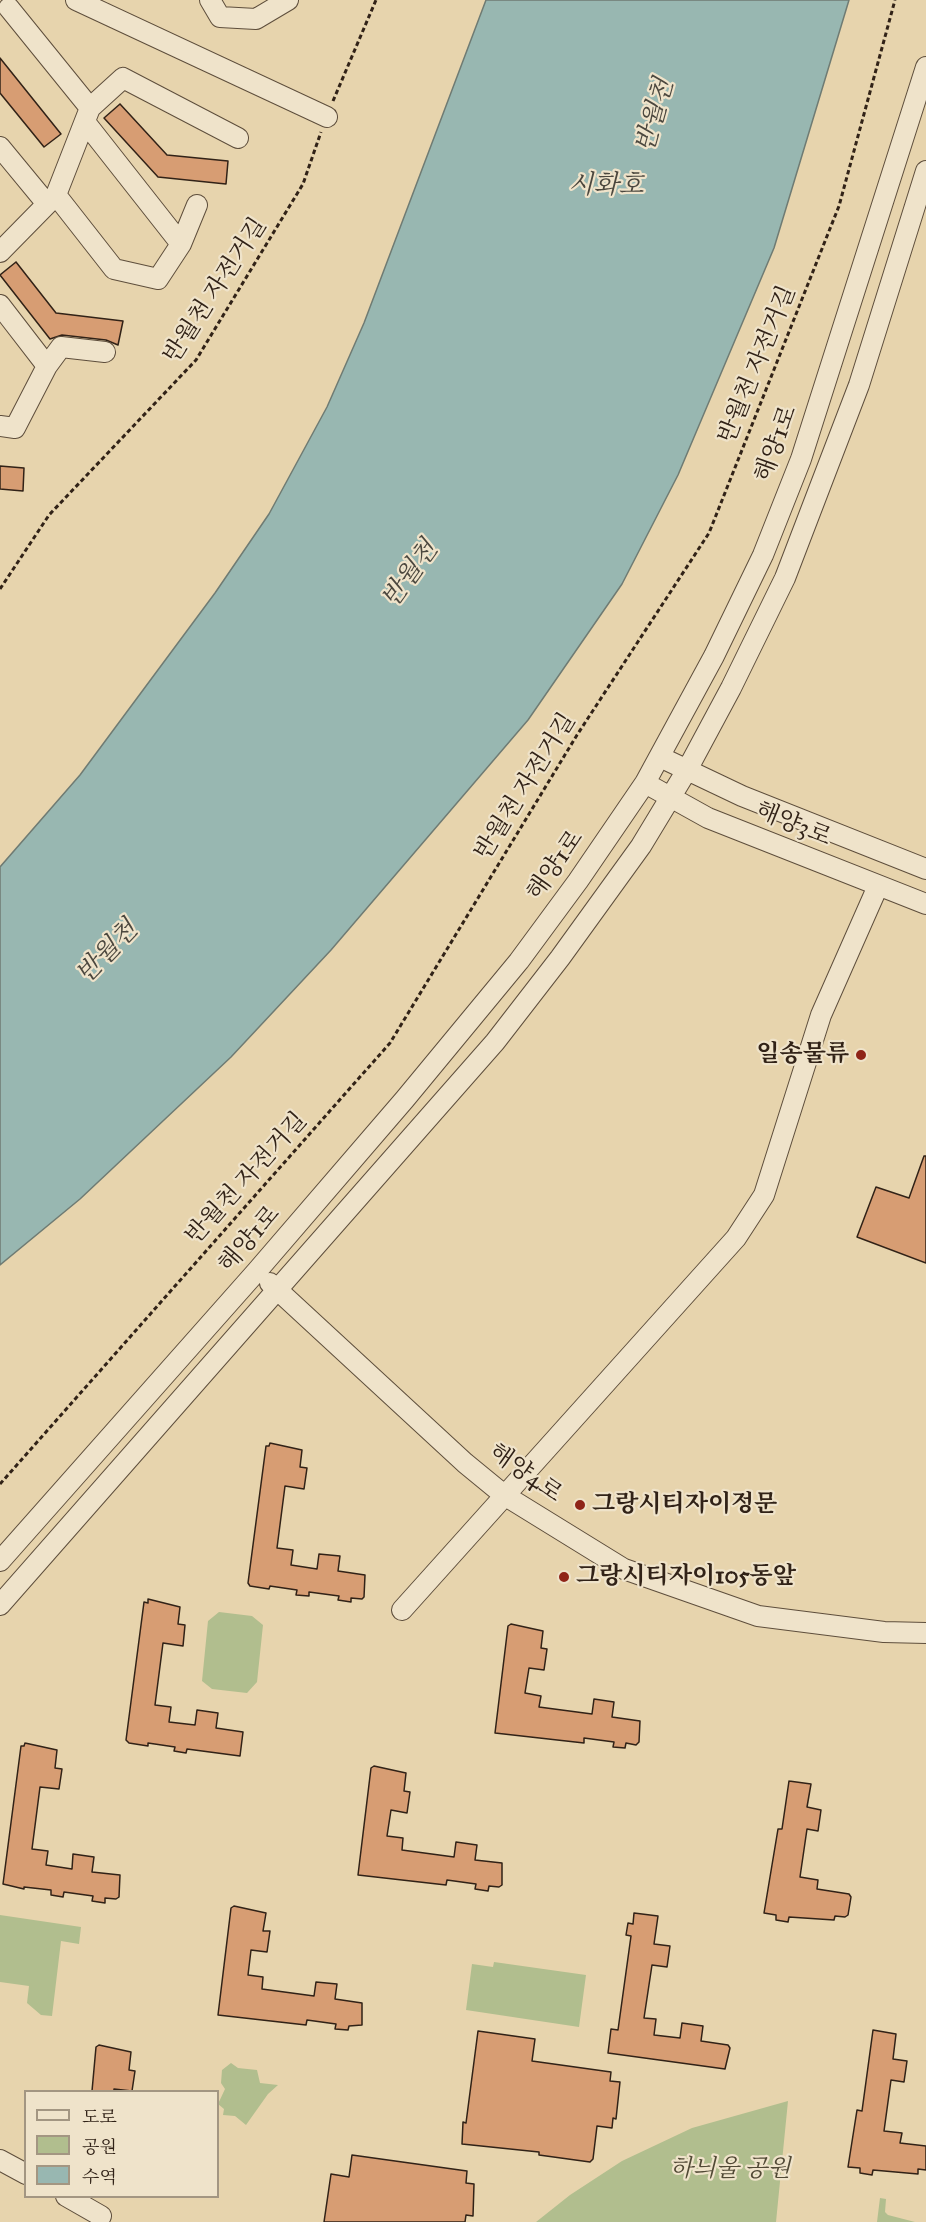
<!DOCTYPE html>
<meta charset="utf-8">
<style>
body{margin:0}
#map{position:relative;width:926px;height:2222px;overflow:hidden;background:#e7d4ad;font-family:"IM FELL Great Primer","Noto Serif KR",serif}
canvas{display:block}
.legend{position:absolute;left:24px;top:2090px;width:195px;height:108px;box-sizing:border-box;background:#efe3ca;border:2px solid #a39682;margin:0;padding:8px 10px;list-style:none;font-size:18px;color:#312217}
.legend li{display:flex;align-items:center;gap:12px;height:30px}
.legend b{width:30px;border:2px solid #a39682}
</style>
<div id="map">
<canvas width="926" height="2222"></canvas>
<ul class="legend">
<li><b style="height:8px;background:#efe3ca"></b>도로</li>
<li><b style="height:16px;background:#b1be8e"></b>공원</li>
<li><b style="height:16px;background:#98b7b1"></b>수역</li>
</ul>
</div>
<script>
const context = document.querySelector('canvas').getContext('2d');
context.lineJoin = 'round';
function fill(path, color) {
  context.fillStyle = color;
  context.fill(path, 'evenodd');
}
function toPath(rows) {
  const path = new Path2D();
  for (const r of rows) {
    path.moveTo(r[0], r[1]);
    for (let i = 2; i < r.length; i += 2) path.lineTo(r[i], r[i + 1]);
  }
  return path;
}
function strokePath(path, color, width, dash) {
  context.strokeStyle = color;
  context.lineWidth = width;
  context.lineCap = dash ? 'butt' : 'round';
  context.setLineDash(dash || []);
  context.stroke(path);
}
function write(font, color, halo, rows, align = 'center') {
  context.font = font + ' "IM FELL Great Primer","Noto Serif KR",serif';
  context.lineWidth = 4.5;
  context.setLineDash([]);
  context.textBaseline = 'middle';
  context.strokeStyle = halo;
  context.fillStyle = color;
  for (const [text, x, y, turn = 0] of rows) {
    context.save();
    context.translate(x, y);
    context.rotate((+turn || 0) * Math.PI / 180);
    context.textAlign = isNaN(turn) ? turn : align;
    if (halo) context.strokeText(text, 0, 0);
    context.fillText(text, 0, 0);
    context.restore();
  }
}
fill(toPath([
 [219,1612,252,1616,263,1625,257,1682,247,1693,212,1689,202,1681,208,1621],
 [0,1915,81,1927,79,1944,61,1941,52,2016,41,2015,27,2003,29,1986,0,1982],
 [494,1962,586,1975,579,2027,466,2010,472,1964,493,1967],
 [231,2063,238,2068,257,2070,260,2083,278,2085,268,2094,246,2125,235,2116,223,2115,224,2109,218,2104,225,2089,221,2083,222,2070],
 [788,2101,776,2222,536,2222,570,2195,622,2161,692,2128],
 [880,2198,886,2199,885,2212,888,2215,915,2222,877,2222]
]), '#b1be8e');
const water = toPath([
 [486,0,849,0,774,248,678,475,622,584,528,720,331,950,231,1057,80,1199,0,1265,0,867,80,775,215,593,269,514,327,407,364,323,486,0]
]);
fill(water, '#98b7b1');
strokePath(water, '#6f7b73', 1.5);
const building = toPath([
 [0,58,61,134,44,147,0,93,0,58],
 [120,104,167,155,228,161,226,184,158,177,104,118,120,104],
 [16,262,56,313,123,321,118,345,106,340,62,335,50,339,0,275,16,262],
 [0,466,24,468,23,491,0,489,0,466],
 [924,1156,926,1156,926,1263,857,1237,876,1187,909,1198,924,1156],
 [270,1443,302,1450,300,1467,307,1468,304,1489,285,1486,277,1548,293,1550,291,1565,317,1569,319,1554,340,1556,338,1571,365,1575,364,1597,362,1599,351,1598,351,1602,338,1600,339,1596,309,1592,309,1596,296,1595,297,1590,270,1586,269,1589,250,1586,248,1583,266,1446,269,1446,270,1443],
 [148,1599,180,1607,178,1624,185,1625,183,1646,163,1643,155,1705,171,1707,169,1722,195,1725,197,1710,218,1713,216,1728,243,1732,240,1756,187,1749,186,1753,174,1751,175,1747,148,1743,148,1746,129,1743,126,1740,144,1602,148,1603,148,1599],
 [511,1624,543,1631,541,1648,547,1649,544,1670,529,1668,525,1693,541,1696,539,1707,592,1714,594,1699,614,1702,612,1717,640,1721,639,1742,636,1745,626,1743,625,1748,613,1747,614,1742,584,1738,584,1743,495,1733,508,1626,511,1624],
 [25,1743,57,1750,55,1768,62,1769,59,1789,40,1787,32,1849,48,1851,46,1865,72,1869,73,1854,94,1857,92,1872,120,1875,119,1897,116,1899,105,1898,105,1903,92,1901,93,1896,64,1892,63,1897,51,1895,51,1890,24,1887,24,1889,3,1884,21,1746,24,1746,25,1743],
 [374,1766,406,1773,404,1791,410,1792,407,1813,391,1810,387,1836,403,1838,402,1850,454,1857,456,1842,477,1845,475,1860,502,1863,502,1885,499,1887,489,1886,488,1891,475,1889,476,1884,447,1880,446,1885,358,1875,371,1768,374,1766],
 [789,1781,811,1784,807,1807,821,1810,818,1831,807,1829,800,1877,818,1880,817,1889,849,1894,851,1897,848,1915,845,1917,835,1916,834,1920,789,1917,788,1922,776,1920,776,1915,764,1913,778,1829,782,1829,789,1781],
 [234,1906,266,1913,263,1931,270,1931,267,1952,251,1950,248,1975,263,1977,262,1989,314,1996,316,1982,337,1984,335,1999,362,2003,362,2025,349,2026,348,2030,335,2029,336,2024,307,2020,306,2025,218,2015,231,1908,234,1906],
 [634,1913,658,1916,654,1944,670,1946,667,1967,652,1965,644,2018,656,2019,654,2035,680,2038,682,2023,703,2026,701,2041,728,2045,730,2048,725,2069,608,2053,611,2029,618,2030,631,1936,626,1935,628,1923,633,1924,634,1913],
 [873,2030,896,2034,893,2059,907,2061,904,2082,891,2080,884,2131,902,2133,900,2143,926,2146,926,2170,918,2169,918,2174,873,2170,872,2175,860,2173,860,2168,848,2167,857,2110,862,2111,873,2030],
 [478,2031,535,2039,532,2061,611,2072,610,2081,620,2082,616,2119,613,2118,612,2128,597,2126,593,2159,590,2162,539,2155,539,2152,462,2144,463,2122,466,2123,478,2031],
 [99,2045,131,2052,129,2070,135,2071,132,2091,114,2089,114,2091,92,2091,96,2047,99,2045],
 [352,2155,467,2171,466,2183,474,2184,473,2216,466,2215,465,2222,324,2222,331,2174,349,2177,352,2155]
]);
fill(building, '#d79d73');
strokePath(building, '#312217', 1.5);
const minor = toPath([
 [76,0,327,117],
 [210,0,220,17,256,19,288,0],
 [9,8,90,108],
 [85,122,181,244],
 [0,147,47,204],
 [56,195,114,269,158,279,181,244,197,205],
 [0,252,56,195,90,108,123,78,238,138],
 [0,305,47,366],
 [0,426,15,428,47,366,61,347,105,352],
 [660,757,742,796,926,869],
 [645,783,708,818,926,904],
 [270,1283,465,1463,504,1495,624,1569,758,1616,884,1632,926,1633],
 [0,1561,257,1271,405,1099,519,961,578,881,645,783,714,656,763,555,801,459,926,67],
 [0,1605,495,1042,560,958,641,846,687,770,731,688,785,578,859,385,926,171],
 [402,1610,736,1238,764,1195,821,1015,878,886],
 [0,2160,26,2174],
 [66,2196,101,2216]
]);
strokePath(minor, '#5e4e3c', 22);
strokePath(toPath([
 [333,101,376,0],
 [0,589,49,515,196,360,303,184,321,132],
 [0,1484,390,1043,577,735,709,533,839,206,895,0]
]), '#312217', 3, [4.5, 3]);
strokePath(minor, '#efe3ca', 20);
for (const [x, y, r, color] of [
 [861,1055,6,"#8f2418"],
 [580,1505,6,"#8f2418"],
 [564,1577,6,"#8f2418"]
]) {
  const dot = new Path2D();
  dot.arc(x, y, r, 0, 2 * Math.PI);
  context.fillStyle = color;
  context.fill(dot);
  strokePath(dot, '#efe3ca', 2);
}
write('24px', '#312217', '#efe3ca', [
 ["반월천 자전거길",216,291,-57],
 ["반월천 자전거길",758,365,-68],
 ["해양1로",777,444,-70],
 ["반월천 자전거길",526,787,-58],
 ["해양3로",793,825,22],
 ["해양1로",556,866,-55],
 ["반월천 자전거길",247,1179,-48],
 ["해양1로",250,1240,-49],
 ["해양4로",525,1474,35]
]);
write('bold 24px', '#312217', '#efe3ca', [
 ["일송물류",849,1055,"right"],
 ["그랑시티자이정문",592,1505],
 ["그랑시티자이105동앞",576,1577]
], 'left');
write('italic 24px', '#514935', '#efe3ca', [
 ["하늬울 공원",730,2170]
]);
write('italic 26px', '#4b473e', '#efe3ca', [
 ["반월천",656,116,-74],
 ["시화호",606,187],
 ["반월천",411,575,-54],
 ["반월천",108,953,-46]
]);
</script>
